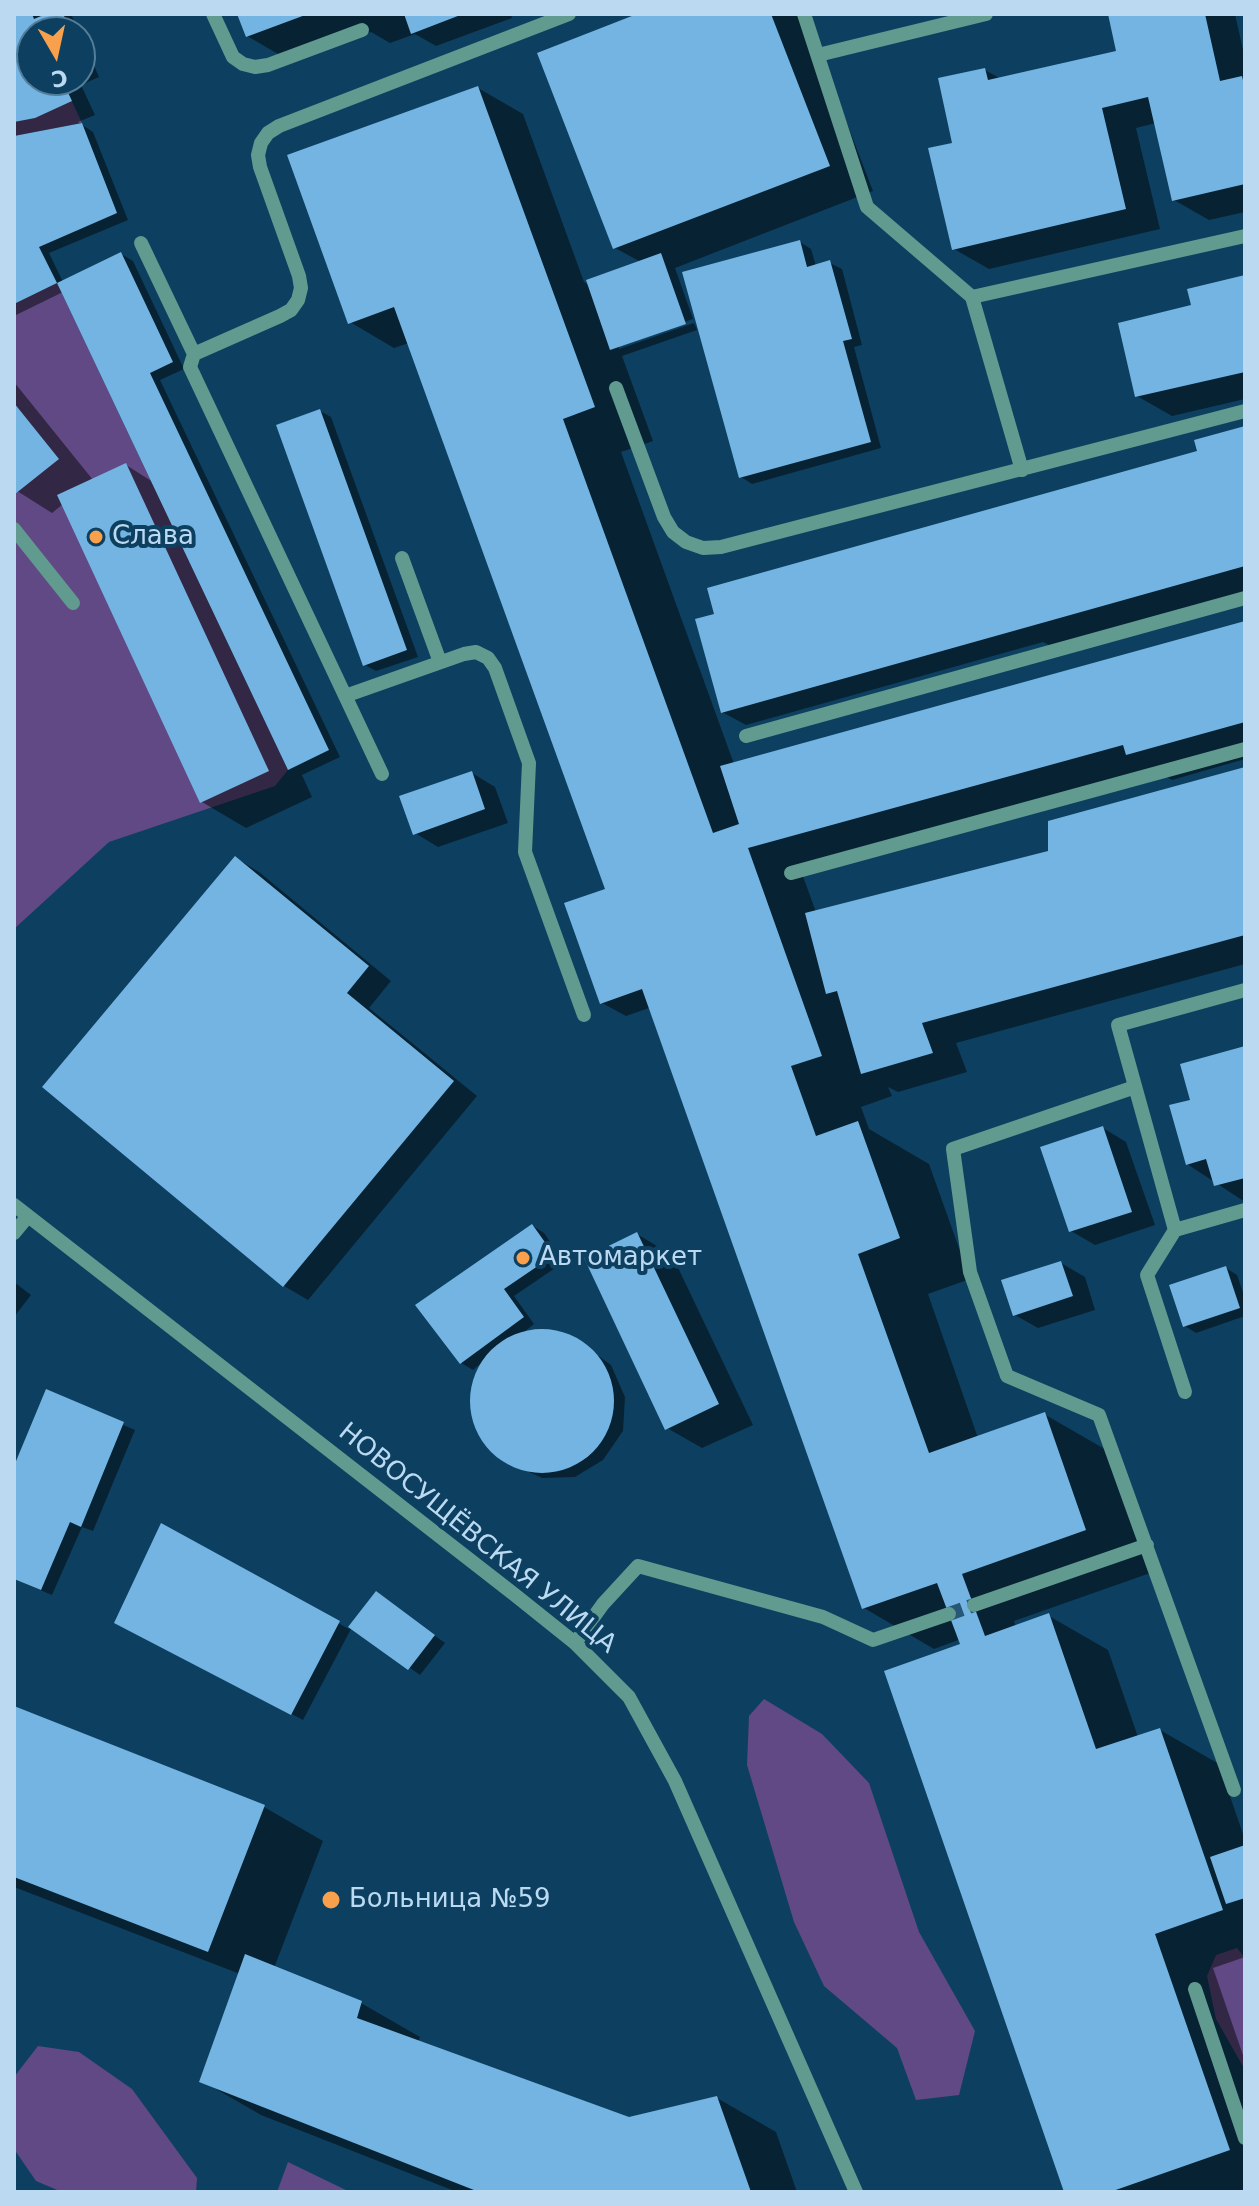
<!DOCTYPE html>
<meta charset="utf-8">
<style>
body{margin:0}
#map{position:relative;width:1259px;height:2206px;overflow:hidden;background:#0d4060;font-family:"DejaVu Sans",sans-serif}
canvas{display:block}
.frame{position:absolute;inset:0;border:16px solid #bbdaf2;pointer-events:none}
.north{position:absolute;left:16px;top:16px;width:80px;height:80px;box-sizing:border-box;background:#0d4060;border:2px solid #537e9a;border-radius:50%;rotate:171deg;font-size:22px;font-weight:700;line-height:32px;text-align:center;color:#bbdaf2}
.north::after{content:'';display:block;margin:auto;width:28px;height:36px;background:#f9a04c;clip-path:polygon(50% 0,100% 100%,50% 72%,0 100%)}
</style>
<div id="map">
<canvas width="1259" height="2206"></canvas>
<div class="frame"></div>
<div class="north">С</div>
</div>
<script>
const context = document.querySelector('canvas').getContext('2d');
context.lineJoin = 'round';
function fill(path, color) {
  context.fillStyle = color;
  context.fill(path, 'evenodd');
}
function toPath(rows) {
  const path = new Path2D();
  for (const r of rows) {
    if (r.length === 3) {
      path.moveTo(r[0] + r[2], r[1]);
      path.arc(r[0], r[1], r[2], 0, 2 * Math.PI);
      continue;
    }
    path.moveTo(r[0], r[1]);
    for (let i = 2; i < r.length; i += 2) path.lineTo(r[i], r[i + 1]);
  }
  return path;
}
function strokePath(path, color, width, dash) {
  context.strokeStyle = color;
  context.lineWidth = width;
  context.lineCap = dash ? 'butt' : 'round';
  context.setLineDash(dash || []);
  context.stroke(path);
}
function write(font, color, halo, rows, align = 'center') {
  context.font = font + ' "DejaVu Sans",sans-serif';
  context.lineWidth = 8;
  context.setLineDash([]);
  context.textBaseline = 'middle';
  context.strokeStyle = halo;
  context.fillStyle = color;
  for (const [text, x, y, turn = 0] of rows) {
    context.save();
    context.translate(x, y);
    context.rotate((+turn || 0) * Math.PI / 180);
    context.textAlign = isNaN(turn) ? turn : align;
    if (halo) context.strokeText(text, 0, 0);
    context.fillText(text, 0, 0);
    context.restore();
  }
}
fill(toPath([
 [14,14,32,14,40,32,32,32,32,80,62,80,82,123,14,136],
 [57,283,288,770,275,786,109,842,14,929,14,304],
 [764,1699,822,1734,869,1783,919,1932,975,2031,959,2095,916,2100,897,2048,824,1986,794,1922,747,1765,749,1716],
 [1237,1948,1245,1958,1245,2070,1216,2019,1207,1976,1216,1955],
 [38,2046,79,2052,132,2089,197,2178,196,2192,62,2192,36,2181,14,2149,14,2077],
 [288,2162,350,2192,277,2192]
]), '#604984');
fill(toPath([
 [14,14,68,14,72,16,79,32,32,32,32,80,80,80,80,34,99,77,81,85,95,115,78,122,93,132,128,220,49,253,63,282,121,254,133,261,184,369,160,380,340,757,302,775,312,797,246,828,202,802,63,504,52,513,14,489,14,382,93,480,126,465,153,482,63,292,14,316],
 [239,14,511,14,512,18,436,46,415,34,390,43,371,32,292,62,247,36],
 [642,14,805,14,873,191,675,268,693,319,619,345,619,349,694,323,697,330,622,356,653,441,621,452,734,764,1245,623,1245,759,1172,780,1160,773,801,871,816,912,1050,852,1245,769,1245,964,956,1043,967,1072,898,1092,888,1087,892,1096,861,1107,869,1129,929,1164,970,1279,928,1294,978,1438,1044,1414,1115,1455,1156,1571,1014,1621,1016,1627,1049,1616,1108,1650,1138,1737,1160,1730,1219,1764,1245,1840,1245,1957,1213,1968,1245,2061,1245,2192,1066,2192,966,1645,961,1639,934,1649,864,1608,649,1008,626,1016,602,1003,608,890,409,343,394,348,350,322,478,88,523,114,584,282,590,286,641,262,615,248],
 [1110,14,1235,14,1245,59,1245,212,1209,220,1174,200,1156,123,1136,128,1160,229,989,269,954,249,955,144,985,70,1001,79,1118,52],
 [800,242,811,249,816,266,830,263,842,269,862,345,854,347,881,448,752,484,741,477],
 [1245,277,1245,399,1172,416,1137,396,1194,307],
 [320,411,331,417,418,657,376,671,365,665],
 [1245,428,1245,595,1055,648,1043,642,746,725,722,712],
 [472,773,495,787,508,823,438,847,415,833],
 [236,858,259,872,391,981,369,1008,477,1096,308,1300,284,1286,45,1086],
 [1245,1048,1245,1202,1187,1164,1192,1101],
 [1103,1128,1126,1142,1155,1225,1095,1245,1071,1231],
 [533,1226,544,1233,564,1262,514,1296,534,1324,519,1336,537,1330,571,1336,611,1365,625,1397,623,1431,603,1460,575,1477,542,1478,500,1458,479,1433,471,1401,481,1363,473,1370,461,1363],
 [637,1234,672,1255,753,1425,702,1448,667,1428],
 [1061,1263,1085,1277,1095,1310,1038,1328,1015,1315],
 [1226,1268,1237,1275,1245,1298,1245,1316,1196,1333,1185,1326],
 [14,1282,31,1295,14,1317],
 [47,1392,135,1430,93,1531,82,1527,52,1595,14,1579,14,1471],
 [162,1526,349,1629,377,1594,445,1643,420,1675,352,1627,303,1720,128,1628],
 [14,1708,264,1807,323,1841,274,1968,361,2003,420,2037,418,2042,629,2119,717,2098,776,2132,797,2192,457,2192,261,2115,202,2081,240,1974,14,1887]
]), '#0007');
fill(toPath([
 [14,14,32,14,34,19,46,14,63,14,72,32,32,32,32,80,68,80,63,82,72,101,35,118,14,122],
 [237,14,308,14,246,37],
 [404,14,463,14,411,34],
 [637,14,771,14,830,166,613,249,537,53],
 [1108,14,1205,14,1220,81,1242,76,1245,89,1245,184,1172,201,1148,97,1102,108,1126,209,952,250,928,148,952,143,938,78,985,68,988,80,1116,51],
 [478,86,595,407,563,419,713,833,739,824,720,766,1245,621,1245,722,1126,755,1123,745,748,848,822,1056,791,1066,816,1136,858,1121,900,1238,858,1254,929,1453,1045,1412,1086,1530,962,1574,985,1636,1049,1613,1096,1749,1160,1728,1223,1910,1155,1934,1230,2150,1110,2192,1064,2192,884,1671,960,1644,937,1583,862,1609,642,989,600,1004,564,903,605,889,394,307,348,324,287,155],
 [82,123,117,213,39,247,57,283,121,252,173,362,150,373,329,750,288,770,57,283,14,304,14,136],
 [800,240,807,267,830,260,852,339,843,341,871,442,739,478,682,272],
 [661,253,686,324,610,350,586,280],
 [1245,275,1245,372,1135,397,1118,323,1191,305,1187,289],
 [14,403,59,459,15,494,14,493],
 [320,409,407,650,363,666,276,425],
 [1245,426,1245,566,721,713,695,619,714,614,707,588,1197,451,1194,440],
 [126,463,269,771,200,803,57,495],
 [1245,767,1245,935,922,1023,933,1053,861,1074,837,991,826,994,805,913,1048,851,1048,821],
 [472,771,485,809,413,835,399,796],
 [235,856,369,966,347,993,454,1081,283,1287,42,1087],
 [1245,1046,1245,1178,1214,1186,1206,1159,1186,1165,1169,1105,1190,1100,1180,1064],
 [1103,1126,1132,1212,1069,1232,1040,1147],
 [532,1224,554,1255,504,1289,524,1317,460,1364,415,1305],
 [637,1232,719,1404,665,1430,584,1258],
 [1061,1261,1073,1296,1013,1316,1001,1280],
 [1226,1266,1240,1308,1183,1327,1169,1285],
 [542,1401,72],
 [46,1389,124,1422,81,1527,70,1522,41,1590,14,1579,14,1466],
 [161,1523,340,1621,291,1715,114,1623],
 [376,1591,435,1635,408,1670,348,1627],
 [14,1706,265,1805,208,1952,14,1877],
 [1245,1845,1245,1898,1226,1904,1210,1857],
 [245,1954,362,2001,357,2018,629,2117,717,2096,751,2192,479,2192,199,2082]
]), '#74b4e2');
strokePath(toPath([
 [949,1614,974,1605]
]), '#275776', 14, [14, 7]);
strokePath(toPath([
 [213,14,233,57,243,64,255,67,268,65,362,30],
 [804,14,867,207,972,297,1245,236],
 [818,55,986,14],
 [141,243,194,354,280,316,291,310,298,300,301,288,299,276,260,167,258,155,261,143,268,133,279,126,569,14],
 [972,297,1022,470],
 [194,354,190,367,382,774],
 [616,388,664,517,673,532,686,542,703,548,721,547,1245,411],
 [14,529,73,603],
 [402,558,440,662],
 [345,696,464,654,476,652,488,658,495,668,529,763,525,852,584,1015],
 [746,736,1245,598],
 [791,873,1245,749],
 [1135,1087,953,1149,970,1272,1007,1376,1099,1415,1234,1790],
 [14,1205,515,1595,575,1643,629,1697,675,1781,856,2192],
 [1175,1230,1118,1025,1245,990],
 [14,1233,28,1216],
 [1185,1392,1147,1275,1175,1230,1245,1210],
 [974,1605,1147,1545],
 [575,1643,603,1604,638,1566,823,1617,873,1640,949,1614],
 [1195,1989,1245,2138]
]), '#619b90', 14);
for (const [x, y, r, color] of [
 [96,537,8,"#f9a04c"],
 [523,1258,8,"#f9a04c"],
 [331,1900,10,"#f9a04c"]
]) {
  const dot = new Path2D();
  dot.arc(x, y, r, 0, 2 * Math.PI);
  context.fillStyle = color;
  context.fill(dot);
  strokePath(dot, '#0d4060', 3);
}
write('26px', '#bbdaf2', '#0d4060', [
 ["Слава",112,537],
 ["Автомаркет",539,1258],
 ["Больница №59",349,1900]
], 'left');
write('26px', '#bbdaf2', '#0d4060', [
 ["НОВОСУЩЁВСКАЯ УЛИЦА",477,1539,39]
]);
</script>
